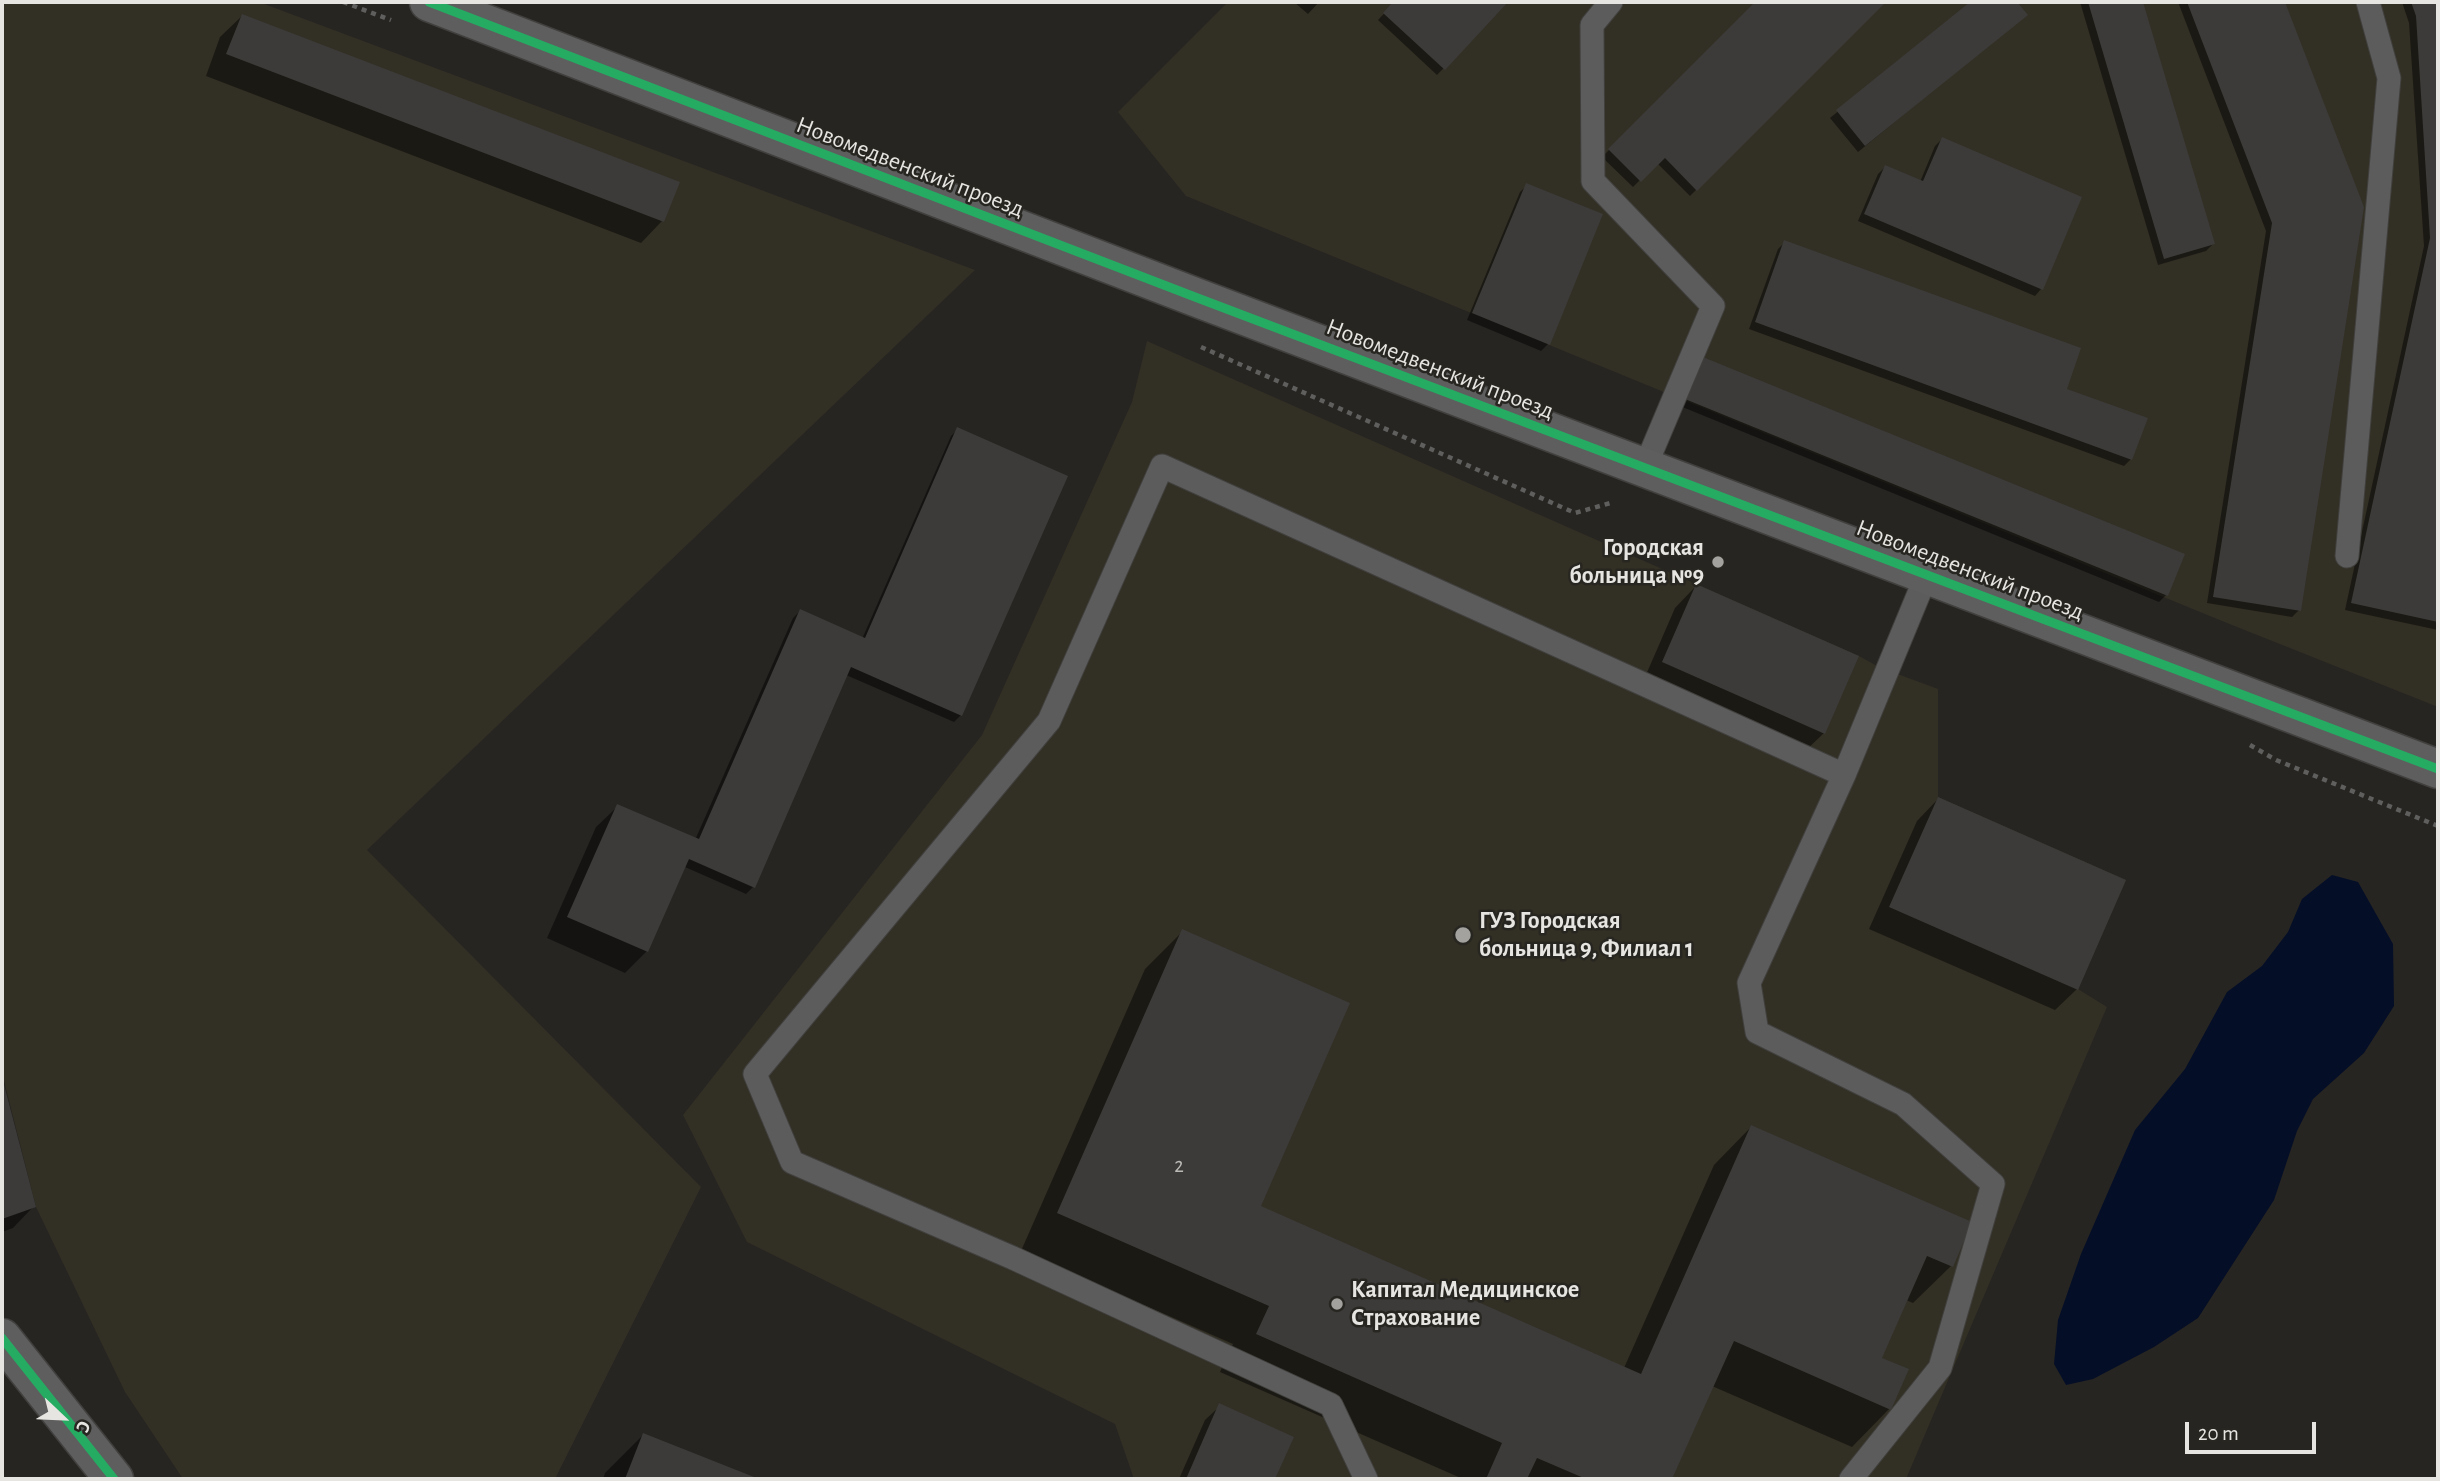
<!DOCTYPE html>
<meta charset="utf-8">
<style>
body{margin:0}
#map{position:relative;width:2440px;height:1481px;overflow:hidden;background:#272522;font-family:"Alegreya Sans",sans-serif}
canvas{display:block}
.frame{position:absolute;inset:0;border:4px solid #e6e5e1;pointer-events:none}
.north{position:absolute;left:28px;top:1383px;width:70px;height:70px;-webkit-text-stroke:5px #282621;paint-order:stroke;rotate:113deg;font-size:19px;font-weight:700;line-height:28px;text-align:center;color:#e6e5e1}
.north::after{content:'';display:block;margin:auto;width:24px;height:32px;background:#e6e5e1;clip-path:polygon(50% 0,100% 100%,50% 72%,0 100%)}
.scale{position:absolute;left:2185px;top:1422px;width:131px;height:32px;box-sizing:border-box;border:4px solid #e6e5e1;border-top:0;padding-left:9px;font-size:21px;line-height:24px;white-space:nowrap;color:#e6e5e1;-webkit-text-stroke:5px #282621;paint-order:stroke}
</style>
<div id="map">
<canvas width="2440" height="1481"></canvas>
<div class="frame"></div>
<div class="north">С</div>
<div class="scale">20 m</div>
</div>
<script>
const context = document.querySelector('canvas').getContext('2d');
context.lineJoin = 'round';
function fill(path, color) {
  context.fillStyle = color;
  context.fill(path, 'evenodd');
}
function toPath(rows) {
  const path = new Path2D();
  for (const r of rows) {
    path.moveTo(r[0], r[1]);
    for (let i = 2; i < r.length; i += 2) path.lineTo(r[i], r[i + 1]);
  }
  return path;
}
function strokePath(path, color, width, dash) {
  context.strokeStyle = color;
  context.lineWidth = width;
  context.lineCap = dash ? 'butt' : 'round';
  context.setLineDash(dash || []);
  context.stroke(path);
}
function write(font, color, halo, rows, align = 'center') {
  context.font = font + ' "Alegreya Sans",sans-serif';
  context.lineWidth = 5;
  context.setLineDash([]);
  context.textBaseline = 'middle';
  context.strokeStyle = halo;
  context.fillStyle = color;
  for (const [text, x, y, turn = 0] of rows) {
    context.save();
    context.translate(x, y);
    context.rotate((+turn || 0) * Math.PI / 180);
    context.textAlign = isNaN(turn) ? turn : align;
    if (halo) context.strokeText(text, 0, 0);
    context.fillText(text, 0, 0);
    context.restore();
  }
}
fill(toPath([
 [2,2,259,2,975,270,367,850,701,1187,555,1479,183,1479,125,1392,36,1207,2,1073],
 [1228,2,2438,2,2438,707,2222,621,1186,196,1118,112],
 [1147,341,1859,656,1879,667,1938,689,1938,797,2126,880,2078,989,2107,1007,1906,1479,1134,1479,1115,1424,747,1242,683,1115,982,735,1132,402]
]), '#322f24');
fill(toPath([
 [2332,875,2358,882,2393,944,2394,1006,2364,1053,2313,1099,2297,1131,2274,1200,2198,1318,2154,1347,2093,1379,2066,1385,2054,1364,2058,1320,2081,1254,2135,1130,2185,1069,2227,992,2262,966,2288,932,2302,899]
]), '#040e27');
fill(toPath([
 [1294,2,1319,2,1308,14],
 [1395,2,1506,2,1437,75,1378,20],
 [1757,2,1883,2,1690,196,1657,163,1633,187,1602,157],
 [1973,2,2015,2,2025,15,1858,152,1830,118],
 [2080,2,2142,2,2213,244,2206,251,2158,265],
 [2178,2,2283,2,2362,207,2299,610,2292,617,2207,603,2266,231],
 [2402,2,2438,2,2438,630,2345,610,2424,246,2409,23],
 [242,16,662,221,641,243,206,76,220,37],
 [1942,139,2041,289,2035,296,1858,221,1878,174,1885,167,1920,182,1935,146],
 [1527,185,1548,344,1541,351,1467,320,1520,192],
 [1785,242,2064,390,2131,459,2124,466,1749,329,1778,249],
 [1691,363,2166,595,2159,602,1675,404],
 [958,429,961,715,954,722,846,675,753,887,746,894,685,867,647,951,625,973,547,938,596,827,618,806,695,840,793,618,800,611,862,639,951,436],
 [1696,586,1824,733,1802,754,1642,684,1675,608],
 [1938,799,2077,989,2055,1010,1869,929,1917,821],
 [1183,931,1259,1207,1624,1368,1714,1165,1751,1127,1951,1266,1913,1303,1906,1300,1880,1359,1907,1370,1889,1409,1852,1447,1712,1386,1670,1479,1463,1479,1220,1372,1233,1344,1021,1251,1145,969],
 [2,1080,34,1206,13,1228,2,1232],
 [1220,1406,1292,1438,1274,1479,1179,1479,1205,1420],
 [643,1435,755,1479,603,1479,605,1473]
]), '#0007');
fill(toPath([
 [1393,2,1508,2,1445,70,1383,13],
 [1755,2,1886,2,1697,191,1665,158,1641,182,1608,149],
 [1970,2,2017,2,2028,15,1865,146,1836,110],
 [2088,2,2143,2,2215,244,2164,259],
 [2187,2,2285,2,2364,207,2301,611,2213,597,2272,223],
 [2411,2,2438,2,2438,622,2351,603,2430,238,2416,16],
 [242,14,680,182,664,222,226,54],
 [1942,137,2082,197,2043,290,1864,214,1885,165,1923,181],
 [1526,183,1603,214,1550,345,1472,313],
 [1784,240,2081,348,2067,389,2148,418,2132,460,1755,322],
 [1698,355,2185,554,2168,596,1680,397],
 [957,427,1068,476,962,716,851,667,755,888,689,859,648,952,567,917,617,804,699,839,800,609,865,638],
 [1696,584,1859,656,1825,734,1662,662],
 [1938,797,2126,880,2078,990,1889,907],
 [1182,929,1350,1003,1261,1206,1641,1374,1751,1125,1972,1222,1953,1267,1927,1256,1882,1358,1909,1369,1891,1410,1734,1341,1672,1479,1586,1479,1537,1458,1527,1479,1486,1479,1502,1443,1256,1334,1269,1306,1057,1213],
 [2,1077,36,1207,2,1219],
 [1219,1403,1294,1437,1275,1479,1186,1479],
 [643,1433,759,1479,625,1479]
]), '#3c3b39');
const lane = toPath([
 [1611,2,1592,25,1593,181,1713,306,1645,467],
 [2347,556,2389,78,2368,2],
 [1366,1479,1331,1405,1013,1258,792,1162,755,1074,1049,721,1162,466,1844,775],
 [1851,1479,1940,1368,1993,1184,1903,1104,1757,1032,1749,983,1844,775,1927,574]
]);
const secondary = toPath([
 [429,2,1195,297,2438,769],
 [2,1338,114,1479]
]);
strokePath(lane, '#41403e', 25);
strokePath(secondary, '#41403e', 41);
strokePath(toPath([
 [343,2,391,20],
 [1201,347,1575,513,1614,502],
 [2250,745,2276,760,2438,826]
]), '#5f5f5e', 4.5, [5, 5]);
strokePath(lane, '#5c5c5c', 23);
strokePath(secondary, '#5e5e5e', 38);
strokePath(toPath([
 [429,2,1195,297,2438,769],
 [2,1338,114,1479]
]), '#26ab63', 9);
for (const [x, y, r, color] of [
 [1718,562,7,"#a3a29e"],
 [1463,935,9,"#a3a29e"],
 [1337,1304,7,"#a3a29e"]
]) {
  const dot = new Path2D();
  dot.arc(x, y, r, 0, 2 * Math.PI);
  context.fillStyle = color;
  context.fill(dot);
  strokePath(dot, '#282621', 2.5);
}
write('21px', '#bcbab7', null, [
 ["2",1179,1166]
]);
write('24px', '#e6e5e1', '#282621', [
 ["Новомедвенский проезд",910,167,21],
 ["Новомедвенский проезд",1440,369,21],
 ["Новомедвенский проезд",1970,570,21]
]);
write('bold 24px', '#e6e5e1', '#282621', [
 ["Городская",1704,548,"right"],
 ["больница №9",1704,576,"right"],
 ["ГУЗ Городская",1479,921],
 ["больница 9, Филиал 1",1479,949],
 ["Капитал Медицинское",1351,1290],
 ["Страхование",1351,1318]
], 'left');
</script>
